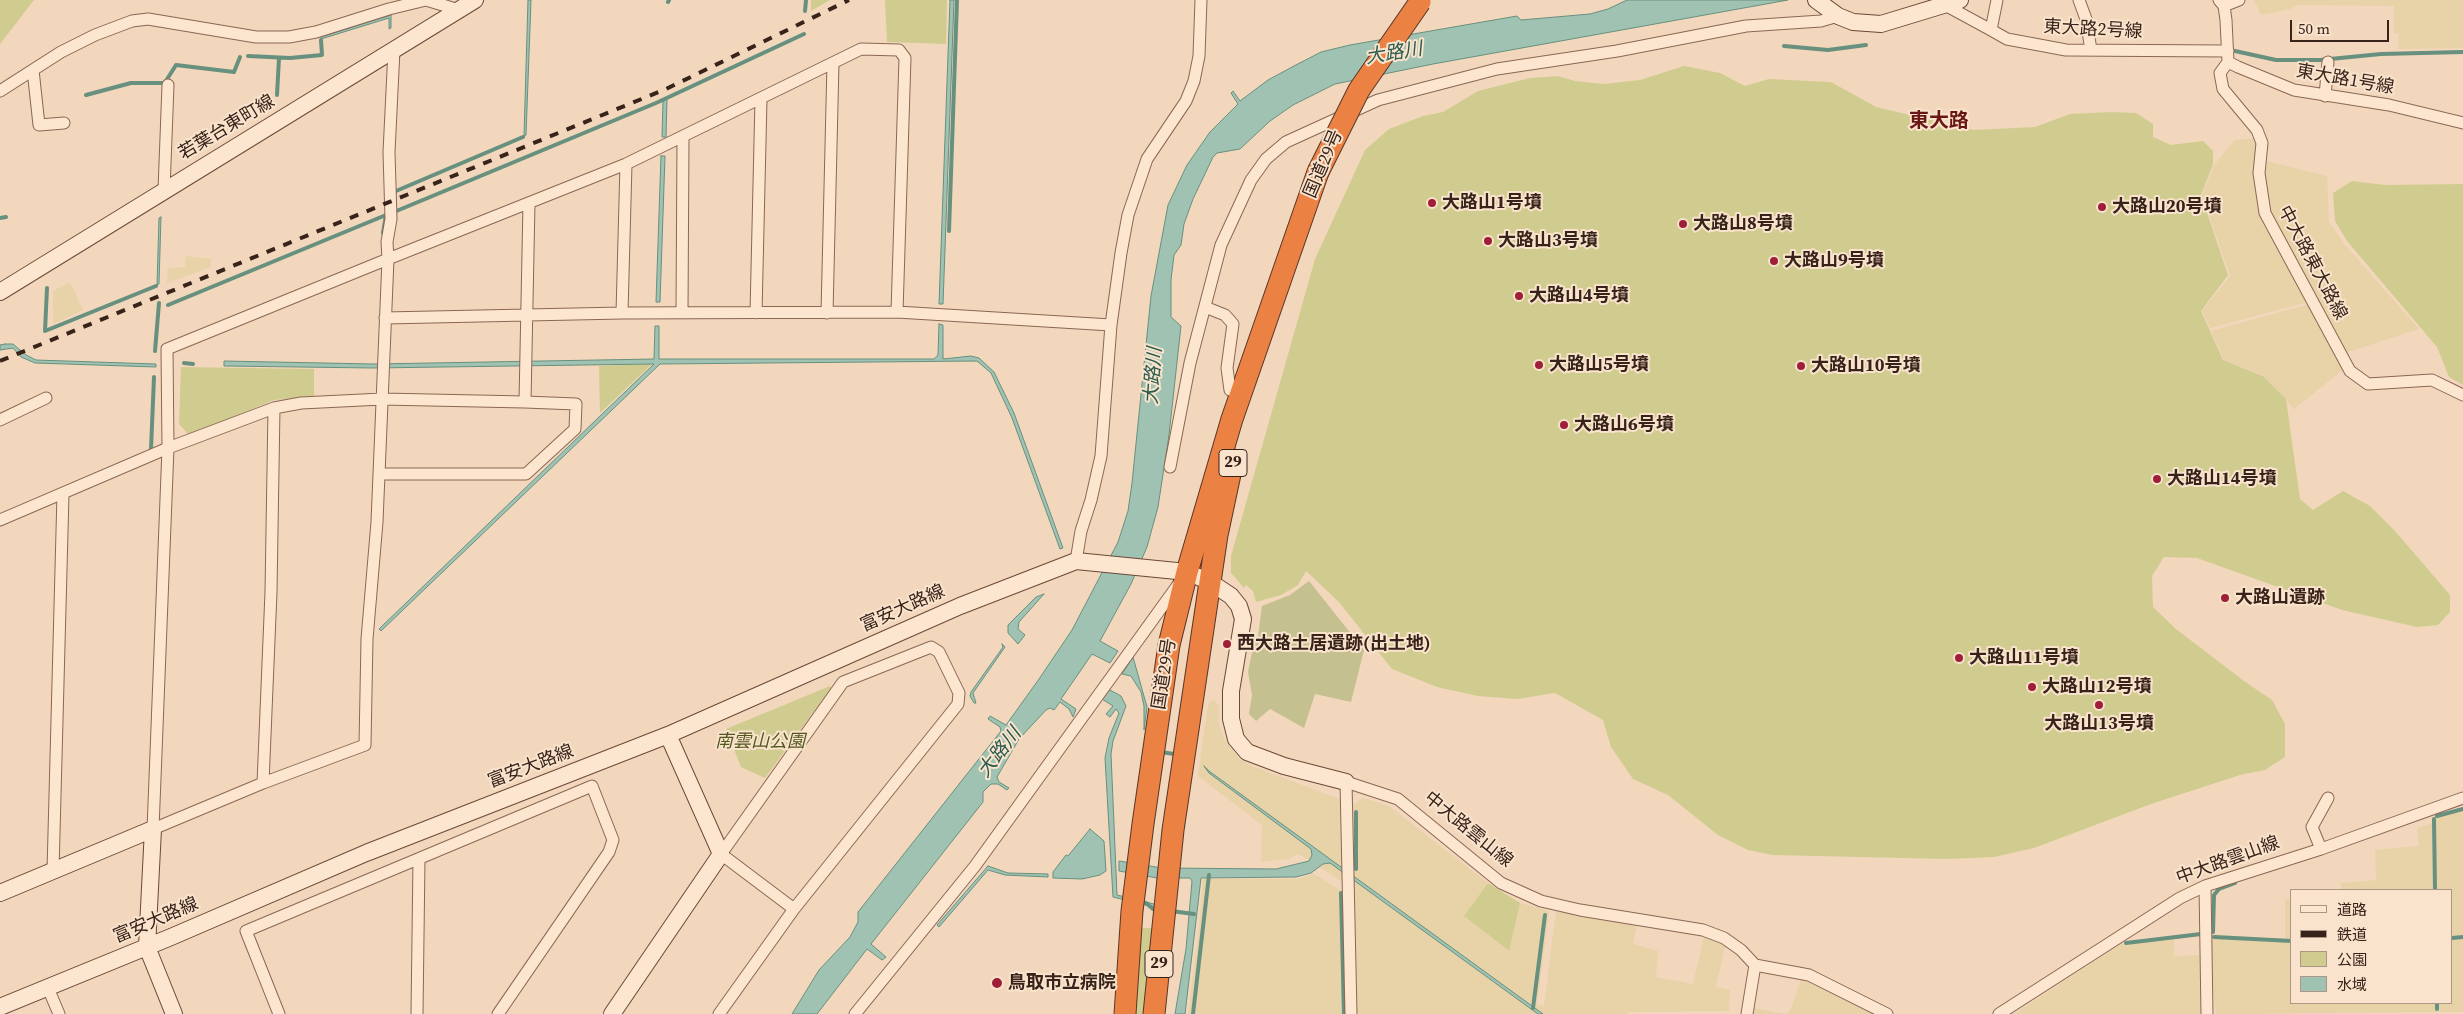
<!DOCTYPE html>
<meta charset="utf-8">
<style>
body{margin:0}
#map{position:relative;width:2463px;height:1014px;overflow:hidden;background:#f2d7bc;font-family:"Source Serif 4","Noto Sans JP",serif}
canvas{display:block}
.legend{position:absolute;left:2290px;top:889px;width:162px;height:115px;box-sizing:border-box;background:#f9e3cc;border:1px solid #ac9685;margin:0;padding:6px 9px;list-style:none;font-size:15px;color:#38231a}
.legend li{display:flex;align-items:center;gap:10px;height:25px}
.legend b{width:25px;border:1px solid #ac9685}
.scale{position:absolute;left:2290px;top:20px;width:99px;height:22px;box-sizing:border-box;border:2px solid #38231a;border-top:0;padding-left:6px;font-size:15px;line-height:18px;white-space:nowrap;color:#38231a;-webkit-text-stroke:4px #f9e3cc;paint-order:stroke}
</style>
<div id="map">
<canvas width="2463" height="1014"></canvas>
<ul class="legend">
<li><b style="height:6px;background:#fce6cf"></b>道路</li>
<li><b style="height:6px;background:#38231a"></b>鉄道</li>
<li><b style="height:14px;background:#d0cc8f"></b>公園</li>
<li><b style="height:14px;background:#a0c2b2"></b>水域</li>
</ul>
<div class="scale">50 m</div>
</div>
<script>
const context = document.querySelector('canvas').getContext('2d');
context.lineJoin = 'round';
function fill(path, color) {
  context.fillStyle = color;
  context.fill(path, 'evenodd');
}
function toPath(rows) {
  const path = new Path2D();
  for (const r of rows) {
    path.moveTo(r[0], r[1]);
    for (let i = 2; i < r.length; i += 2) path.lineTo(r[i], r[i + 1]);
  }
  return path;
}
function strokePath(path, color, width, dash) {
  context.strokeStyle = color;
  context.lineWidth = width;
  context.lineCap = dash ? 'butt' : 'round';
  context.setLineDash(dash || []);
  context.stroke(path);
}
function write(font, color, halo, rows, align = 'center') {
  context.font = font + ' "Source Serif 4","Noto Sans JP",serif';
  context.lineWidth = 4;
  context.setLineDash([]);
  context.textBaseline = 'middle';
  context.strokeStyle = halo;
  context.fillStyle = color;
  for (const [text, x, y, turn = 0] of rows) {
    context.save();
    context.translate(x, y);
    context.rotate((+turn || 0) * Math.PI / 180);
    context.textAlign = isNaN(turn) ? turn : align;
    if (halo) context.strokeText(text, 0, 0);
    context.fillText(text, 0, 0);
    context.restore();
  }
}
fill(toPath([
 [2254,0,2463,0,2463,48,2398,49,2399,34,2394,33,2394,6,2297,5,2290,9,2261,15],
 [2258,138,2258,184,2312,301,2210,328,2202,311,2230,276,2202,195,2214,165,2235,140],
 [2263,160,2327,176,2329,222,2346,246,2419,329,2342,354,2269,220],
 [186,256,211,259,211,267,167,283,168,268,185,267],
 [70,282,83,310,53,324,53,291],
 [2313,303,2345,368,2294,409,2263,375,2224,360,2211,331],
 [1213,699,1219,705,1219,725,1225,740,1238,757,1252,766,1342,800,1344,878,1341,881,1299,854,1288,859,1261,862,1262,825,1198,776,1207,712,1209,703],
 [1363,798,1389,806,1488,883,1464,916,1508,951,1520,903,1549,911,1537,1005,1544,1006,1556,910,1637,923,1633,944,1658,951,1656,977,1693,984,1704,936,1707,936,1725,946,1716,987,1730,990,1729,1011,1628,1012,1628,1014,1357,1014,1352,806],
 [2463,807,2463,1012,2216,1014,2212,982,2211,934,2285,940,2285,899,2292,900,2292,1003,2452,1003,2452,890,2341,890,2341,883,2376,880,2375,850,2419,846,2417,828,2431,824,2435,815],
 [1314,874,1344,892,1346,1014,1188,1014,1199,929,1203,879,1297,879],
 [2174,938,2174,956,2202,955,2204,1011,2200,1014,2014,1014,2121,944],
 [1801,979,1850,1001,1873,1014,1752,1014,1753,1008,1786,1014,1791,1009]
]), '#e8d2a8');
fill(toPath([
 [0,0,34,0,0,44],
 [811,0,830,0,811,11],
 [885,0,947,0,946,44,887,42],
 [1684,66,1720,73,1745,86,1769,79,1831,82,1876,107,1974,130,2035,127,2070,114,2112,112,2136,113,2153,124,2153,137,2171,145,2203,141,2213,151,2213,164,2201,195,2228,275,2201,311,2223,360,2263,376,2286,399,2300,499,2313,510,2343,491,2370,506,2395,531,2450,595,2450,612,2438,625,2417,627,2342,610,2197,558,2164,557,2152,576,2153,607,2176,629,2244,681,2272,700,2285,724,2285,757,2265,770,2240,775,2151,804,2034,848,1994,857,1946,859,1773,855,1748,850,1718,835,1668,795,1633,779,1611,747,1603,720,1555,693,1517,699,1478,696,1437,687,1392,669,1339,602,1306,571,1298,585,1281,595,1256,602,1253,591,1246,585,1244,588,1231,573,1231,556,1315,259,1365,150,1389,129,1423,116,1443,112,1478,91,1530,78,1558,76,1575,81,1604,84,1640,80],
 [2352,181,2385,185,2463,184,2463,385,2449,377,2437,347,2347,241,2335,221,2333,193],
 [652,364,600,413,599,366],
 [181,367,314,369,314,397,274,400,189,435,179,424],
 [830,686,831,688,765,778,741,767,726,729],
 [1488,883,1520,903,1509,951,1464,916],
 [1140,928,1154,928,1144,1014,1132,1014]
]), '#d0cc8f');
fill(toPath([
 [1309,581,1364,650,1351,702,1315,694,1304,728,1270,709,1256,721,1249,714,1252,695,1248,672,1254,642,1258,637,1262,606,1290,595]
]), '#c4c08f');
const water = toPath([
 [528,0,531,0,526,135,524,136,528,0],
 [950,0,954,0,943,304,939,304,950,0],
 [1627,0,1788,0,1433,64,1335,84,1293,105,1270,121,1240,149,1217,153,1213,157,1193,199,1184,224,1181,245,1174,255,1171,280,1171,317,1181,326,1169,435,1158,507,1147,547,1131,584,1100,641,1118,651,1110,663,1092,654,1061,699,1076,709,1073,717,1069,709,1060,702,1054,710,1050,708,1046,710,1019,739,997,777,999,782,1009,788,1007,790,998,784,991,784,983,792,983,802,871,944,886,957,882,960,867,949,817,1014,792,1014,819,970,850,937,858,922,858,912,1001,731,1000,727,988,719,990,716,1006,725,1039,679,1072,630,1118,542,1128,511,1132,483,1151,296,1168,205,1187,165,1210,132,1238,104,1231,93,1233,91,1240,101,1268,80,1294,66,1321,52,1350,45,1517,16,1521,20,1590,14,1608,9,1627,0],
 [391,15,391,28,389,29,389,18,321,39,321,37,391,15],
 [667,99,666,137,662,137,663,101,667,99],
 [661,156,665,156,660,302,656,302,661,156],
 [161,217,159,284,157,285,159,218,161,217],
 [939,324,943,325,943,359,971,356,979,358,994,372,1014,413,1063,548,1060,549,1012,418,991,373,977,361,660,364,381,631,379,629,654,364,373,368,224,366,224,361,374,364,654,359,655,326,659,326,659,359,934,359,938,355,939,324],
 [5,344,13,344,26,355,36,360,156,364,156,367,35,363,21,357,13,348,0,350,0,345,5,344],
 [1044,594,1019,622,1018,629,1025,635,1018,644,1008,633,1008,625,1036,597,1044,594],
 [1002,644,1005,647,973,693,976,703,974,703,970,696,971,692,1003,647,1002,644],
 [1133,657,1147,707,1144,730,1144,706,1141,692,1131,676,1122,674,1133,657],
 [1108,689,1121,696,1126,706,1113,741,1111,754,1117,895,1162,906,1162,909,1113,897,1105,758,1109,738,1119,713,1116,709,1110,717,1106,714,1113,706,1102,699,1108,689],
 [1204,766,1209,771,1543,1014,1538,1014,1330,863,1323,864,1311,873,1296,877,1201,878,1185,1014,1175,1014,1186,949,1192,881,1190,878,1157,878,1119,871,1119,861,1162,868,1276,869,1309,861,1312,855,1311,849,1209,773,1204,766],
 [1090,829,1104,841,1106,871,1100,875,1082,879,1053,878,1053,872,1066,855,1068,856,1090,829],
 [988,866,1008,873,1048,874,1048,877,1005,875,988,870,939,927,937,925,988,866]
]);
fill(water, '#a0c2b2');
strokePath(water, '#67907e', 1);
strokePath(toPath([
 [668,2,669,0],
 [805,11,806,0],
 [1784,46,1828,50,1866,45],
 [2235,51,2276,60,2320,60,2381,54,2463,52],
 [248,56,290,58,322,55,321,40],
 [164,84,176,65,234,72,240,57],
 [86,95,131,83,164,83],
 [277,95,279,58],
 [396,191,523,137],
 [394,212,656,103,804,34],
 [0,218,6,217],
 [949,231,957,0],
 [383,233,386,215],
 [47,288,45,331,156,286],
 [168,305,386,215],
 [155,351,159,303],
 [184,363,193,364],
 [151,449,154,377],
 [1161,752,1174,754],
 [1356,812,1356,869],
 [2437,816,2463,809],
 [2434,819,2435,890],
 [1341,893,1344,1014],
 [1146,903,1153,909,1159,910],
 [1171,911,1194,914],
 [2213,932,2214,895,2219,889,2235,883],
 [2214,937,2292,941],
 [2452,938,2463,937],
 [2126,943,2201,934],
 [2437,1003,2437,1009],
 [1533,1008,1545,915],
 [1193,1014,1209,875]
]), '#67907e', 4);
const street = toPath([
 [1997,0,1991,30,2007,39,2066,50,2228,51],
 [2079,0,2086,19,2091,50],
 [2219,0,2224,6,2226,20,2228,62,2238,67,2294,90,2389,105,2463,123],
 [1945,5,1991,30],
 [2224,6,2239,0],
 [394,50,389,152,391,219,387,242,388,259,377,522,367,639,365,745,263,783,153,829,168,448,167,349,388,259,626,164,861,49,899,50,905,58,897,312],
 [2228,62,2220,73,2223,89,2257,130,2262,143,2259,173,2265,213,2350,371,2368,384,2432,380,2463,395],
 [33,70,39,125,64,123],
 [0,91,61,52,95,35,132,21,148,19,256,37,289,37,316,32,389,9,426,0,459,10],
 [2325,96,2328,62],
 [164,190,168,85],
 [1205,307,1225,315,1233,324,1227,368,1230,390],
 [622,313,626,164],
 [682,313,683,138],
 [756,313,761,99],
 [827,313,833,63],
 [385,318,622,313,897,312,1111,325],
 [0,420,46,398],
 [1170,467,1190,363,1221,245,1251,180,1266,159,1286,142,1378,100,1497,69,1617,51,1746,26,1821,21,1838,16],
 [379,474,526,474,575,429,576,404,525,402],
 [0,520,168,448,274,408,301,403,382,399,525,402,529,203],
 [1076,561,1081,531,1091,500,1101,456,1111,325,1121,253,1128,215,1147,159,1186,101,1194,81,1199,56,1201,0],
 [263,783,271,592,274,408],
 [2321,849,2312,827,2328,798],
 [53,871,63,494],
 [2205,886,2207,1014],
 [48,988,59,1014],
 [279,1014,246,931,592,786,613,840,609,852,498,1014],
 [417,1014,419,859],
 [719,1014,794,909,958,704,959,693,939,652,931,647,843,682,721,854,794,909],
 [855,1014,975,866,1180,582],
 [1351,1014,1346,782,1398,799,1501,883,1541,901,1580,910,1703,930,1724,938,1741,950,1755,965,1809,975,1887,1014],
 [1747,1014,1755,965],
 [1999,1014,2180,898,2205,886,2321,849,2463,798]
]);
const secondary = toPath([
 [1816,0,1838,16,1853,22,1881,24,1960,0],
 [0,292,475,0],
 [0,893,153,829,147,947,174,1014],
 [0,1007,171,937,366,853,668,735,960,606,1076,561,1187,572,1210,582,1231,596,1239,606,1243,619,1231,691,1231,719,1236,739,1247,752,1284,766,1346,782],
 [612,1014,721,854,668,735]
]);
const highway = toPath([
 [1125,1014,1132,911,1143,824,1169,645,1187,572,1232,419,1318,172],
 [1154,1014,1173,830,1217,535,1233,460]
]);
strokePath(street, '#8b6754', 13);
strokePath(secondary, '#6c4837', 18);
strokePath(highway, '#583629', 23);
strokePath(street, '#fce6cf', 11);
strokePath(secondary, '#fce6cf', 16);
strokePath(highway, '#eb8143', 21);
strokePath(toPath([
 [0,361,666,89,849,0]
]), '#38231a', 4, [9, 9]);
const highwayBridge = toPath([
 [1318,172,1359,90,1420,2]
]);
strokePath(highwayBridge, '#583629', 23, []);
strokePath(highwayBridge, '#eb8143', 21);
for (const [x, y, r, color] of [
 [1432,203,5,"#9f1e38"],
 [2102,207,5,"#9f1e38"],
 [1683,224,5,"#9f1e38"],
 [1488,241,5,"#9f1e38"],
 [1774,261,5,"#9f1e38"],
 [1519,296,5,"#9f1e38"],
 [1539,365,5,"#9f1e38"],
 [1801,366,5,"#9f1e38"],
 [1564,425,5,"#9f1e38"],
 [2157,479,5,"#9f1e38"],
 [2225,598,5,"#9f1e38"],
 [1227,644,5,"#9f1e38"],
 [1959,658,5,"#9f1e38"],
 [2032,687,5,"#9f1e38"],
 [2099,705,5,"#9f1e38"],
 [997,983,6,"#9f1e38"]
]) {
  const dot = new Path2D();
  dot.arc(x, y, r, 0, 2 * Math.PI);
  context.fillStyle = color;
  context.fill(dot);
  strokePath(dot, '#f9e3cc', 2);
}
for (const [x, y, w] of [
 [1233,463,28],
 [1159,964,28]
]) {
  const box = new Path2D();
  box.roundRect(x - w / 2, y - 13.5, w, 27, 4);
  context.fillStyle = '#f9e3cc';
  context.fill(box);
  strokePath(box, '#38231a', 1);
}
write('bold 16px', '#38231a', null, [
 ["29",1233,463],
 ["29",1159,964]
]);
write('18px', '#38231a', '#f9e3cc', [
 ["東大路2号線",2093,30,3],
 ["東大路1号線",2345,80,10],
 ["若葉台東町線",227,128,-31],
 ["国道29号",1324,164,-67],
 ["中大路東大路線",2312,263,62],
 ["富安大路線",903,609,-24],
 ["国道29号",1165,674,-81],
 ["富安大路線",531,767,-21],
 ["中大路雲山線",1468,830,39],
 ["中大路雲山線",2228,861,-20],
 ["富安大路線",156,921,-23]
]);
write('bold 18px', '#38231a', '#f9e3cc', [
 ["大路山1号墳",1442,203],
 ["大路山20号墳",2112,207],
 ["大路山8号墳",1693,224],
 ["大路山3号墳",1498,241],
 ["大路山9号墳",1784,261],
 ["大路山4号墳",1529,296],
 ["大路山5号墳",1549,365],
 ["大路山10号墳",1811,366],
 ["大路山6号墳",1574,425],
 ["大路山14号墳",2167,479],
 ["大路山遺跡",2235,598],
 ["西大路土居遺跡(出土地)",1237,644],
 ["大路山11号墳",1969,658],
 ["大路山12号墳",2042,687],
 ["大路山13号墳",2099,724,"center"],
 ["鳥取市立病院",1008,983]
], 'left');
write('italic 18px', '#53571f', '#f9e3cc', [
 ["南雲山公園",760,742]
]);
write('italic 19px', '#285a4d', '#f9e3cc', [
 ["大路川",1394,54,-9],
 ["大路川",1154,376,-86],
 ["大路川",1000,753,-52]
]);
write('bold 20px', '#691716', '#f9e3cc', [
 ["東大路",1939,122]
]);
</script>
